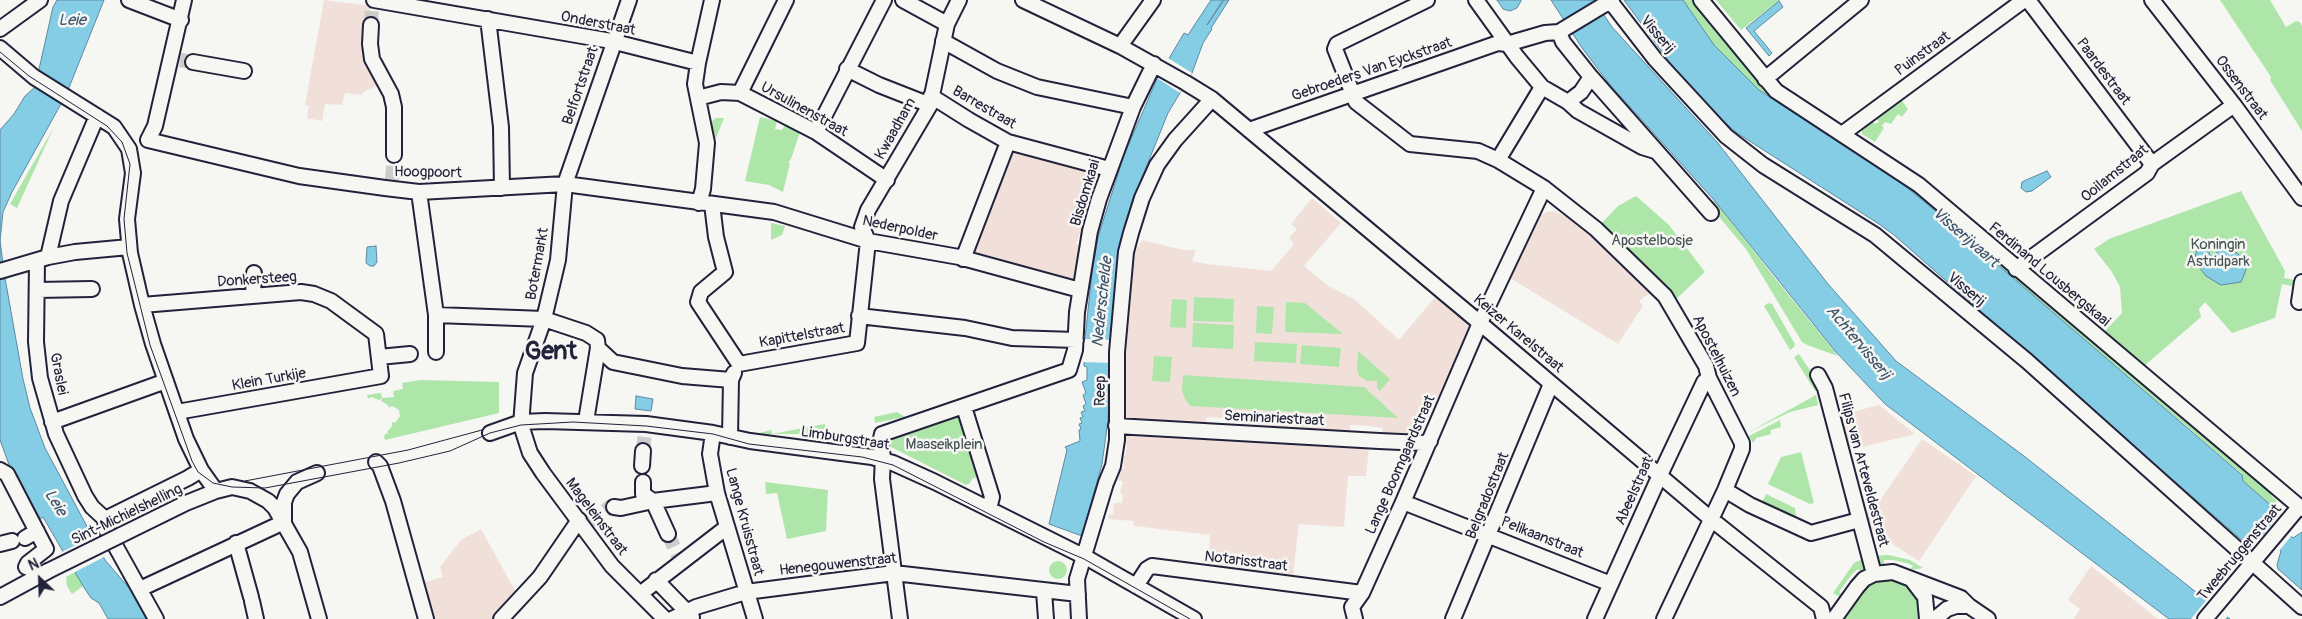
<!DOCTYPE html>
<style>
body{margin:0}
#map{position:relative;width:2302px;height:619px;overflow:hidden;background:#f6f6f2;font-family:Pangolin,sans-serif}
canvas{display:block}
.north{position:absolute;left:15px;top:554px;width:50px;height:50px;-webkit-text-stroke:4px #f6f6f2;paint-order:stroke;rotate:336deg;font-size:14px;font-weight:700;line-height:20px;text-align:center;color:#22223b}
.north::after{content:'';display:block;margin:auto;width:18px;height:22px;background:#22223b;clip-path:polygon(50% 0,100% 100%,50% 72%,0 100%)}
</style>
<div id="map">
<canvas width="2302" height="619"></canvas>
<div class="north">N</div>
</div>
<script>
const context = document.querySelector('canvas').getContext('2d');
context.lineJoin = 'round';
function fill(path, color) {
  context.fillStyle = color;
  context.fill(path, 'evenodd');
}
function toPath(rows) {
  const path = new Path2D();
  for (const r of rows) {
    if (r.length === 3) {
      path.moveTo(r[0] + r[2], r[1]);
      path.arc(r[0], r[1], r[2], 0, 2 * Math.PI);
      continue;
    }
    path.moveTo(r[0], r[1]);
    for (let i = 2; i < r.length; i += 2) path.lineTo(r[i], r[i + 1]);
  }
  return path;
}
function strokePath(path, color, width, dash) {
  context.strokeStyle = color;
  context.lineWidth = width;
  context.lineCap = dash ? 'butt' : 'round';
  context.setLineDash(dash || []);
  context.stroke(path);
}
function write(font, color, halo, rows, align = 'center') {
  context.font = font + ' Pangolin,sans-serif';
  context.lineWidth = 5;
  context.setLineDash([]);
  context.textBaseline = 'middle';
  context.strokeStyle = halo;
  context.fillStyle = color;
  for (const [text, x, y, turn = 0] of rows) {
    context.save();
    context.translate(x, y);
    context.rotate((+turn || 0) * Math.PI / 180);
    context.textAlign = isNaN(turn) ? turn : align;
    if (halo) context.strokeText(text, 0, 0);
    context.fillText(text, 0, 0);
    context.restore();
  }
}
fill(toPath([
 [324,0,371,6,369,25,382,84,367,90,361,95,345,93,342,105,325,104,322,121,307,118,309,106,305,105],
 [1010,147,1097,171,1100,174,1076,244,1080,246,1073,282,969,252],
 [1312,198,1341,223,1304,266,1327,285,1354,299,1399,340,1436,296,1472,325,1422,431,1413,437,1382,435,1383,428,1370,426,1350,425,1349,434,1242,429,1242,419,1207,417,1206,426,1124,419,1124,380,1134,253,1142,240,1183,250,1196,250,1192,261,1207,264,1271,271,1294,244,1289,238,1297,229,1291,224],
 [1554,211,1566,217,1596,241,1650,293,1639,301,1643,306,1618,344,1510,278,1538,218,1546,212],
 [1879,405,1915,434,1850,450,1841,415],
 [1128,433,1135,436,1139,433,1369,448,1366,476,1348,476,1344,527,1299,524,1293,575,1208,565,1210,535,1134,526,1133,521,1108,519,1109,514,1113,515,1114,503,1122,503,1123,495,1120,493,1123,481,1118,481,1119,469,1124,469,1123,457,1125,456,1127,445,1124,445,1125,435],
 [1922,439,1976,476,1919,561,1870,529,1866,513,1875,508],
 [481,529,517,594,494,619,432,619,422,583,443,577,440,567,461,540],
 [2091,566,2158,619,2074,619,2080,609,2068,600]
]), '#f1e0da');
fill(toPath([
 [1683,0,1695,0,1758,82,1774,96,1917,190,2273,493,2271,495,2277,502,2274,508,2243,481,2242,474,1926,203,1899,181,1759,90,1714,45],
 [1716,0,1780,0,1741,30],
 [2220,0,2270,0,2286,27,2296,21,2300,22,2302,26,2302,131,2270,80,2271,77],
 [1902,101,1908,109,1902,117,1898,114,1891,124,1885,122,1882,126,1884,128,1875,142,1862,134,1862,130,1873,122,1875,124,1879,122,1877,119],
 [760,117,777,121,775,129,782,130,785,125,800,132,791,159,788,163,790,163,783,192,769,185,745,181],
 [716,118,724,118,714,143,710,123],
 [54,127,17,208,10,204],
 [2241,191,2285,271,2284,278,2299,281,2297,287,2282,284,2275,318,2232,333,2205,302,2199,309,2201,317,2144,366,2105,331,2122,313,2120,287,2112,272,2094,249,2109,239],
 [1636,196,1669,225,1705,272,1675,300,1626,247,1601,224,1618,206],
 [1714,200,1774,277,1838,356,1807,345,1802,342,1746,249,1709,205],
 [771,223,785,226,782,235,771,240],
 [1194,297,1234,299,1233,322,1193,321],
 [1172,299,1187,300,1186,328,1170,327],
 [1286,302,1305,303,1343,334,1285,332],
 [1768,303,1772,304,1795,344,1794,347,1790,350,1764,306],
 [1257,306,1274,307,1272,334,1256,333],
 [1193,323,1234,325,1233,349,1192,347],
 [1255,342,1297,344,1296,363,1254,361],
 [1302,345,1341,348,1339,367,1300,364],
 [1358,351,1390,379,1380,391,1377,388,1377,381,1367,381,1359,376,1357,370],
 [1799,354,1820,385,1820,388,1815,391,1794,357],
 [1154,356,1172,357,1170,382,1152,381],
 [1183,375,1364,387,1398,418,1190,406,1185,399,1182,391],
 [420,380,499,382,499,413,385,440,384,436,386,433,389,435,387,432,392,426,392,422,395,423,400,416,399,410,392,406,389,408,388,405,381,401,382,398,379,400,371,397,368,399,367,395,381,393,382,398,394,397,393,391,403,389,402,383],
 [1816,395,1818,405,1790,412,1747,433],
 [897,412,905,417,875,423,874,417],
 [959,415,980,476,972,479,970,483,966,485,885,444,885,440],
 [1780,420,1781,427,1771,430,1771,434,1756,438,1753,443,1749,436],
 [825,424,825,434,756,434,771,430,772,434],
 [1801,452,1814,503,1810,504,1768,484,1781,457],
 [765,482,828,490,826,531,787,539,777,493,766,494],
 [1766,494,1795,508,1797,521,1761,504],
 [1889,555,1910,560,1923,568,1910,570,1913,566,1910,564,1893,560,1884,560,1884,564,1880,564,1874,556],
 [1865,558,1866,567,1860,572,1858,569,1852,574,1839,592,1842,594,1840,597,1833,593,1854,563],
 [1058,570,9],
 [75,572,83,586,72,594,67,586,66,577],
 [1883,579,1892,579,1907,585,1918,600,1920,619,1843,619,1862,591,1869,585]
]), '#aee6aa');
const water = toPath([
 [57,0,104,0,66,95,12,192,3,212,0,241,5,278,23,379,30,408,45,448,105,560,129,588,131,587,148,619,108,619,99,603,91,598,83,586,43,517,40,519,11,470,0,440,0,130,14,114,25,96,35,87,53,7,57,0],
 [1211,0,1223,0,1207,25,1224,0,1229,0,1211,28,1212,29,1203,43,1192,73,1168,113,1141,180,1119,254,1112,319,1108,420,1102,464,1082,536,1049,524,1067,450,1065,447,1080,441,1079,430,1081,429,1079,424,1082,423,1080,418,1083,417,1081,412,1085,411,1083,406,1086,404,1083,395,1086,393,1082,382,1087,380,1087,367,1084,366,1085,338,1092,273,1098,237,1124,155,1157,79,1184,33,1188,35,1211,0],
 [1497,0,1521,0,1521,1,1517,8,1510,11,1503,9,1497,0],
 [1551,0,1594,0,1612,27,1717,142,1828,284,1896,361,2024,456,2230,619,2169,619,1885,404,1835,351,1714,200,1611,86,1582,48,1551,0],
 [1624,0,1683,0,1714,45,1759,90,1899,181,1926,203,2242,475,2243,481,2274,508,2271,519,2293,538,2302,532,2302,590,2278,569,2277,565,2281,551,2259,534,2245,543,1894,235,1879,224,1737,133,1706,106,1679,75,1624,0],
 [1779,1,1783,7,1754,31,1772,53,1769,56,1746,28,1779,1],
 [2047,171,2051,177,2032,191,2026,192,2021,188,2022,182,2026,180,2047,171],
 [2202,243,2207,243,2210,246,2209,254,2211,256,2225,247,2237,253,2244,260,2246,270,2241,282,2221,285,2206,276,2194,261,2198,246,2202,243],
 [376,246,377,262,374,266,370,266,366,263,367,247,376,246],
 [636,396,653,399,651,411,635,409,636,396]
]);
fill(water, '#84cde5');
strokePath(water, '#5d89a1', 1);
fill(toPath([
 [1168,58,1192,73,1180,93,1157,78],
 [1083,339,1113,340,1113,363,1082,362],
 [2275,520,2293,534,2279,551,2261,538],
 [95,535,106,556,73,573,62,552],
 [2207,599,2228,616,2225,619,2191,619]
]), '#f6f6f2');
strokePath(toPath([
 [371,25,372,6],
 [180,60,193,62],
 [392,180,394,155],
 [643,451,645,432],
 [588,523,611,506,614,507],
 [668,534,679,558]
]), '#cccccd', 14, [14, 7]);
const minor = toPath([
 [129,0,181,20],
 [374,0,611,41,698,63],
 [629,0,565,184,558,260,544,319,525,373,521,425,530,453,543,473,612,566,665,619],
 [903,0,947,24],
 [1023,0,1120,46,1186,83,1212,99,1474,318,1711,519,1821,607,1824,619],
 [1427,0,1337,44,1335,49,1356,102,1410,144,1478,151,1498,160,1544,188,1596,229,1665,296,1706,366,1709,378,1742,443,1742,449,1725,490,1664,619],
 [1476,0,1517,57,1542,87,1568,102,1578,111,1642,147,1655,151],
 [1701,0,1776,91,1919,185,2302,509],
 [2028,0,2152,164],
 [2152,0,2234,105,2302,198],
 [1610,1,1655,59,1726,136,1763,165,1875,235,2027,361,2302,607],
 [488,19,501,127,502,188],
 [371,25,370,44,372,59,391,94,394,107,394,155],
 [0,29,40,0],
 [1559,32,1563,42,1591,77,1711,213],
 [943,41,997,71,1037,87,1133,107],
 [1120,46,1153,0],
 [0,48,34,77,114,127,129,149,133,173,127,219,130,253,142,305,153,344,186,439,201,470,216,491],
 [193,62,244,71],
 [847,69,879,85,930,105],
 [1765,79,1861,0],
 [740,93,786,0],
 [931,96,969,120,1008,142,1109,169],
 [698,98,721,92,740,93,816,132,887,180],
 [1568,102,1581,92,1591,77],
 [1249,130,1498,43,1507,44,1545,33,1559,32,1612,0],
 [816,132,884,0],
 [1842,134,2024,0],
 [148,140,299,176,385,188,419,192,565,184,774,212,868,241,959,257,1080,290],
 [148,140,155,126,184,0],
 [1498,160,1542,87],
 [419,192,436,315],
 [699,203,703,189,707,143,695,84,698,63,712,0],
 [712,204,716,237,725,272,701,292,698,302,739,364],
 [48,257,61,201,97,116],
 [963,259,1008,142],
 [37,262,36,342,40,378,56,434,85,496,92,507,105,519,106,529,156,619],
 [2016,269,2147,173,2152,164,2234,105],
 [0,271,48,257,75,252,129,247],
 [37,290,92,289],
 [253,295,254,273],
 [2299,302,2302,282],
 [142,305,301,292,314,294,331,301,376,334,381,376,177,412],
 [859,316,965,328,1012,338,1076,340],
 [598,348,613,362,682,376,731,380],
 [436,352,436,315,544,319,586,333,597,340,598,348,586,421],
 [379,357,410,354],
 [739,364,857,343,868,241,862,227,868,210,930,105,947,24,959,0],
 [1818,375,1825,388,1874,574],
 [964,407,992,497,989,509],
 [52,422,166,381],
 [1116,426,1379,441,1423,443,1430,441],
 [490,433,521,422,545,421,646,424,713,433,750,441,872,457,893,463,935,482,1089,559,1194,619],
 [713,433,710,454,717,493,755,619],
 [730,437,731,380,734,373],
 [376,462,380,466,393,501,426,619],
 [642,466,643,451],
 [0,470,7,474,46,549,28,563,26,567,29,568],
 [643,482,643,494,653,501,668,534],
 [1725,490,1750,505,1811,533,1859,520],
 [1403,502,1611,584],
 [614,507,621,508,653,501,717,493],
 [105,519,188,478,201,470],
 [284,522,284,502,287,494,297,482,317,473],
 [121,535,186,503,216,491,232,487,250,491,268,501,275,508,300,552,319,619],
 [25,538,37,531],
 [236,543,251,597],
 [0,544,12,541],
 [656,580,692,617],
 [1912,580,1925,597,1927,619],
 [1136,586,1147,569,1152,566,1362,593],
 [140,589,284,522],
 [1044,591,1046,619],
 [640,594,727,527],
 [0,597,48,571],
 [252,601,256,619],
 [501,619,540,577,579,520],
 [672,619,696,607,746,592,894,573,1078,594],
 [900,619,882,479,883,456,880,443,882,434,1069,370,1075,350,1077,312,1090,231,1099,199,1133,107,1154,64],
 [1079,619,1077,579,1106,483,1113,466,1117,440,1117,352,1126,252,1131,233,1142,198,1157,165,1175,140,1212,99],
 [1355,619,1352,607,1362,593,1403,502,1480,323,1544,188],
 [1453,619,1551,384],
 [1595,619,1660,475,1704,382,1709,378],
 [1834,619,1857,587,1864,579,1874,574,1893,572,1961,598,1969,606,1988,619],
 [1935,619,1947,609,1956,606,1969,606],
 [2205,619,2299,507]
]);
strokePath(minor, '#22223b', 18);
strokePath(minor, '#f6f6f2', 14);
strokePath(toPath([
 [0,52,29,76,107,126,122,142,130,164,124,219,127,253,150,345,192,461,198,472,213,483,232,487,265,488,399,463,450,451,490,433,521,425,573,422,646,426,713,434,749,444,862,457,893,465,1044,542,1084,559,1190,619],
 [245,481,408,450,482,430]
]), '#22223b', 1);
const minorBridge = toPath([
 [48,571,121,535]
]);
strokePath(minorBridge, '#22223b', 18, []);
strokePath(minorBridge, '#f6f6f2', 14);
write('15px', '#22223b', '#f6f6f2', [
 ["Onderstraat",598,24,11],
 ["Visserij",1657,35,50],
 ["Puinstraat",1923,54,-36],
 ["Gebroeders Van Eyckstraat",1372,70,-19],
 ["Paardestraat",2103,72,53],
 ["Belfortstraat",581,86,-71],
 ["Ossenstraat",2241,88,53],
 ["Barrestraat",984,108,30],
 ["Ursulinenstraat",804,110,29],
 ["Kwaadham",896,129,-61],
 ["Hoogpoort",428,173,1],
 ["Ooilamstraat",2115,174,-39],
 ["Bisdomkaai",1086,193,-73],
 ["Nederpolder",900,229,12],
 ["Botermarkt",538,264,-80],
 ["Ferdinand Lousbergskaai",2049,275,40],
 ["Donkersteeg",257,280,-4],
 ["Visserij",1966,290,40],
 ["Keizer Karelstraat",1518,334,40],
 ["Kapittelstraat",802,336,-10],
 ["Apostelhuizen",1716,356,63],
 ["Graslei",58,374,79],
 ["Klein Turkije",269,380,-10],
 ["Reep",1101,391,-89],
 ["Seminariestraat",1274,419,3],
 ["Limburgstraat",845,439,9],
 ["Lange Boomgaardstraat",1401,465,-66],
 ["Filips van Arteveldestraat",1863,470,75],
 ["Abeelstraat",1635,491,-66],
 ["Belgradostraat",1488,496,-68],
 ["Sint-Michielshelling",127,515,-26],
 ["Mageleinstraat",596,517,53],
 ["Lange Kruisstraat",744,522,75],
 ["Pelikaanstraat",1542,538,22],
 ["Tweebruggenstraat",2240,553,-50],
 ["Notarisstraat",1246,562,7],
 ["Henegouwenstraat",838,565,-6]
]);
write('15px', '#455357', '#f6f6f2', [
 ["Apostelbosje",1652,241],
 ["Koningin",2218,245],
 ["Astridpark",2218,262],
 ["Maaseikplein",944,445]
]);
write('italic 16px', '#3f556e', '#f6f6f2', [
 ["Leie",72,21],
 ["Visserijvaart",1965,238,41],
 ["Nederschelde",1103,302,-84],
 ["Achtervisserij",1858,343,50],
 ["Leie",55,503,58]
]);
write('bold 25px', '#22223b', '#f6f6f2', [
 ["Gent",551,353]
]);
</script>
